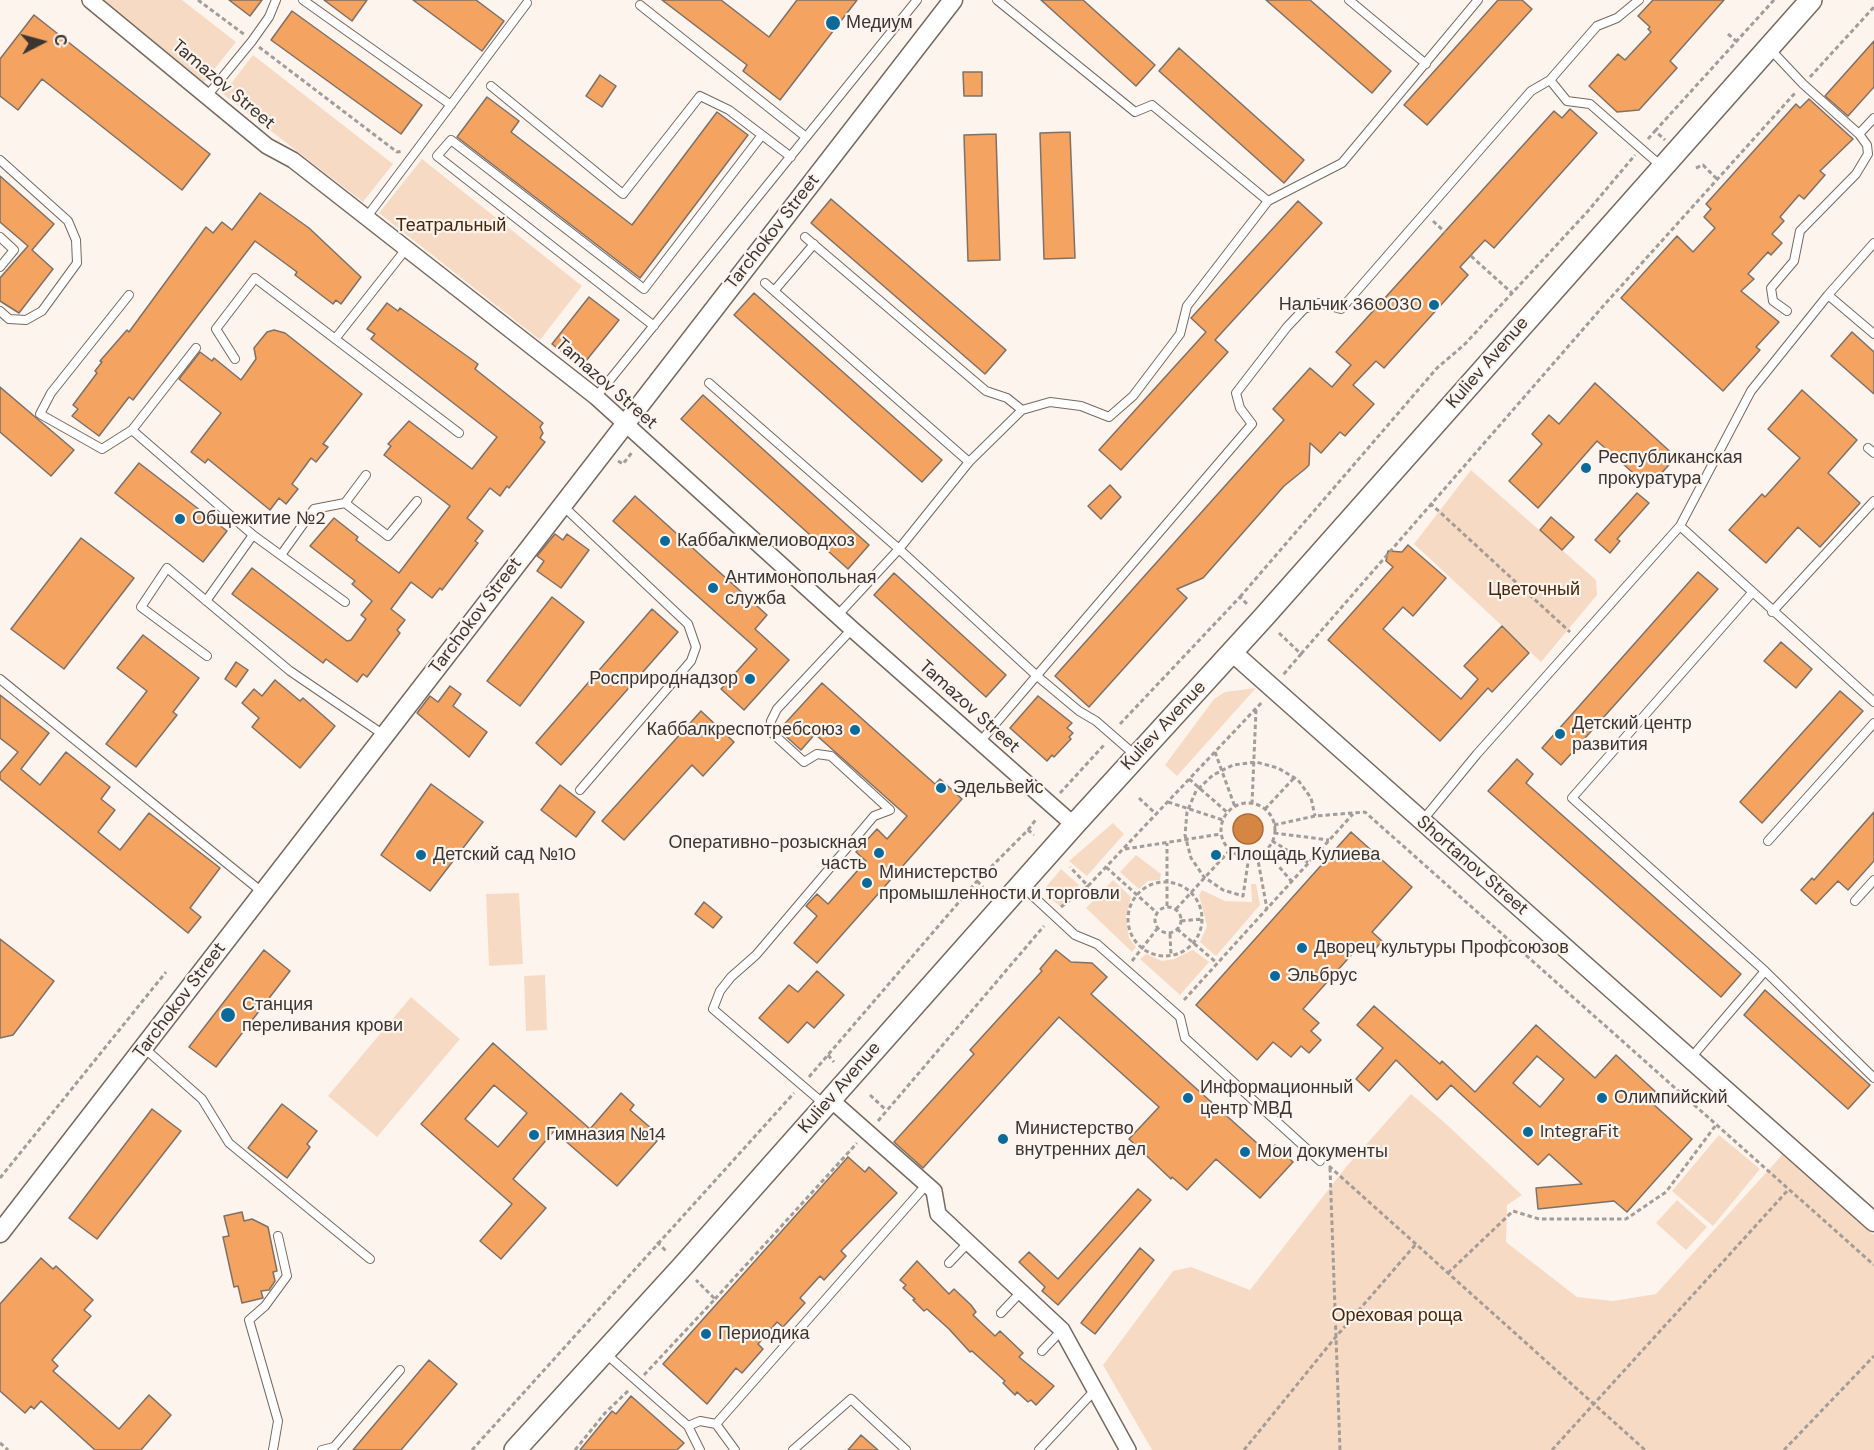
<!DOCTYPE html>
<meta charset="utf-8">
<style>
body{margin:0}
#map{position:relative;width:1874px;height:1450px;overflow:hidden;background:#fdf4ee;font-family:"DM Sans",sans-serif}
canvas{display:block}
.north{position:absolute;left:12px;top:12px;width:60px;height:60px;-webkit-text-stroke:4px #fdf4ee;paint-order:stroke;rotate:84deg;font-size:16px;font-weight:700;line-height:24px;text-align:center;color:#3b3531}
.north::after{content:'';display:block;margin:auto;width:21px;height:27px;background:#3b3531;clip-path:polygon(50% 0,100% 100%,50% 72%,0 100%)}
</style>
<div id="map">
<canvas width="1874" height="1450"></canvas>
<div class="north">С</div>
</div>
<script>
const context = document.querySelector('canvas').getContext('2d');
context.lineJoin = 'round';
function fill(path, color) {
  context.fillStyle = color;
  context.fill(path, 'evenodd');
}
function toPath(rows) {
  const path = new Path2D();
  for (const r of rows) {
    if (r.length === 3) {
      path.moveTo(r[0] + r[2], r[1]);
      path.arc(r[0], r[1], r[2], 0, 2 * Math.PI);
      continue;
    }
    path.moveTo(r[0], r[1]);
    for (let i = 2; i < r.length; i += 2) path.lineTo(r[i], r[i + 1]);
  }
  return path;
}
function strokePath(path, color, width, dash) {
  context.strokeStyle = color;
  context.lineWidth = width;
  context.lineCap = dash ? 'butt' : 'round';
  context.setLineDash(dash || []);
  context.stroke(path);
}
function write(font, color, halo, rows, align = 'center') {
  context.font = font + ' "DM Sans",sans-serif';
  context.lineWidth = 4.5;
  context.setLineDash([]);
  context.textBaseline = 'middle';
  context.strokeStyle = halo;
  context.fillStyle = color;
  for (const [text, x, y, turn = 0] of rows) {
    context.save();
    context.translate(x, y);
    context.rotate((+turn || 0) * Math.PI / 180);
    context.textAlign = isNaN(turn) ? turn : align;
    if (halo) context.strokeText(text, 0, 0);
    context.fillText(text, 0, 0);
    context.restore();
  }
}
fill(toPath([
 [99,0,182,0,236,42,204,82],
 [253,55,393,164,363,202,223,94],
 [422,159,582,286,540,340,379,213],
 [1471,470,1596,580,1597,595,1541,662,1414,544],
 [1256,688,1177,776,1165,765,1214,699,1225,692],
 [1113,823,1124,834,1087,876,1069,861],
 [1136,855,1161,874,1160,880,1148,881,1139,889,1120,872],
 [1061,869,1079,885,1061,907,1049,897,1046,887],
 [1113,880,1131,897,1126,917,1129,938,1136,947,1132,952,1086,908],
 [1251,884,1256,884,1260,905,1216,956,1200,942,1207,926,1199,895,1202,890,1225,901,1252,902],
 [519,893,523,964,489,966,486,894],
 [1193,950,1209,962,1180,995,1140,959,1146,954,1162,961,1174,959],
 [545,975,547,1030,526,1031,524,976],
 [411,997,460,1039,377,1137,328,1096],
 [1411,1094,1445,1123,1522,1195,1507,1205,1506,1242,1577,1297,1613,1301,1656,1294,1783,1154,1874,1235,1874,1450,1152,1450,1103,1365,1173,1271,1191,1267,1250,1290,1346,1167],
 [1719,1135,1760,1169,1713,1226,1672,1191],
 [1677,1200,1707,1227,1686,1250,1656,1223]
]), '#f7dac4');
const water = toPath([
 [1248,829,15]
]);
fill(water, '#d58642');
strokePath(water, '#a76e3d', 1.5);
const building = toPath([
 [229,0,262,0,250,16,229,0],
 [324,0,367,0,352,21,324,0],
 [413,0,476,0,504,21,482,51,413,0],
 [662,0,721,0,769,37,797,0,857,0,780,100,743,71,747,65,662,0],
 [1041,0,1083,0,1155,65,1136,86,1041,0],
 [1266,0,1310,0,1391,71,1372,93,1266,0],
 [1498,0,1522,0,1532,9,1427,125,1404,105,1498,0],
 [1653,0,1724,0,1670,61,1677,68,1639,110,1617,112,1589,86,1618,54,1625,60,1651,32,1648,29,1650,27,1638,16,1653,0],
 [292,11,422,105,401,134,271,40,292,11],
 [34,15,210,154,182,190,42,79,18,110,0,96,0,59,34,15],
 [1874,41,1874,87,1848,116,1825,96,1874,41],
 [1179,48,1304,160,1284,183,1159,71,1179,48],
 [963,72,982,72,982,96,964,96,963,72],
 [600,75,616,86,602,107,586,96,600,75],
 [487,97,519,121,511,132,632,225,717,112,748,135,640,278,457,137,487,97],
 [1809,99,1853,139,1820,171,1825,175,1804,199,1799,195,1780,217,1784,221,1772,234,1782,243,1771,255,1768,252,1748,274,1754,279,1741,291,1779,322,1756,347,1760,350,1723,391,1621,298,1677,236,1693,252,1715,228,1704,217,1711,209,1706,204,1796,104,1800,108,1809,99],
 [1570,109,1597,133,1494,248,1485,240,1460,267,1468,275,1384,368,1376,361,1353,385,1374,404,1345,436,1340,432,1321,453,1310,443,1309,465,1305,469,1284,486,1203,578,1177,589,1187,598,1089,707,1055,676,1284,420,1273,409,1310,368,1332,387,1351,365,1336,352,1554,111,1562,118,1570,109],
 [1070,132,1075,258,1044,259,1040,133,1070,132],
 [996,134,1000,260,968,261,964,135,996,134],
 [0,176,54,224,32,250,53,269,19,313,0,301,0,278,28,246,0,222,0,176],
 [260,193,309,228,361,277,341,304,336,300,333,304,295,275,297,272,255,241,133,400,129,397,99,436,72,416,78,409,73,405,97,373,95,371,102,362,100,361,127,330,129,332,206,227,213,233,222,222,232,230,260,193],
 [831,199,1006,350,985,374,811,223,831,199],
 [1298,201,1322,223,1215,340,1228,352,1121,470,1099,450,1206,332,1191,318,1298,201],
 [754,293,942,460,922,482,734,315,754,293],
 [589,297,619,320,581,367,552,344,589,297],
 [387,303,398,311,400,308,478,364,475,369,543,423,540,427,543,433,540,438,545,442,509,488,507,486,500,496,490,488,467,518,483,531,475,541,478,543,442,590,440,588,432,598,411,582,391,609,405,620,397,630,400,633,367,677,363,674,357,682,326,659,323,663,232,594,252,568,347,641,351,640,366,619,361,615,372,601,352,584,355,581,310,546,334,518,358,537,356,540,399,573,450,506,384,455,391,446,388,444,409,421,472,469,497,437,371,339,375,334,367,329,387,303],
 [274,330,285,333,362,394,323,444,328,447,316,462,311,458,292,484,298,489,286,504,279,498,270,510,208,459,205,463,191,452,221,413,179,379,200,352,212,361,214,358,241,380,256,359,254,348,267,332,274,330],
 [1852,332,1874,352,1874,394,1831,356,1852,332],
 [1595,383,1676,457,1649,487,1597,441,1538,508,1509,481,1542,444,1532,434,1549,415,1559,424,1595,383],
 [0,387,74,450,51,476,0,432,0,387],
 [1802,390,1857,440,1828,473,1860,503,1820,547,1798,527,1766,563,1729,530,1762,494,1765,497,1800,458,1768,429,1802,390],
 [703,395,869,545,848,569,681,419,703,395],
 [139,463,227,531,203,562,115,493,139,463],
 [1110,485,1121,497,1101,519,1088,506,1110,485],
 [1637,493,1649,503,1617,539,1620,541,1610,553,1595,540,1637,493],
 [635,496,767,615,755,629,789,660,744,710,721,689,757,649,613,521,635,496],
 [1551,517,1574,537,1562,550,1540,530,1551,517],
 [555,534,563,540,567,534,589,550,561,588,537,571,544,561,537,556,555,534],
 [81,538,134,578,64,669,11,629,81,538],
 [1408,545,1446,578,1413,616,1403,607,1383,629,1461,699,1478,679,1464,666,1502,626,1529,653,1492,692,1488,688,1440,741,1328,640,1393,567,1386,561,1388,551,1402,552,1408,545],
 [1698,572,1718,589,1561,765,1542,748,1698,572],
 [894,573,1006,675,986,697,874,595,894,573],
 [552,597,584,622,520,706,487,681,552,597],
 [652,609,678,632,561,765,536,743,652,609],
 [143,635,199,678,173,712,177,715,136,767,106,744,147,691,117,668,143,635],
 [1781,642,1812,669,1796,688,1764,661,1781,642],
 [236,662,248,670,236,687,225,679,236,662],
 [275,680,300,701,303,698,335,726,300,768,252,727,259,718,242,703,254,689,262,696,275,680],
 [822,683,935,784,940,779,962,799,817,963,794,943,817,916,806,906,817,894,828,904,866,861,856,852,877,829,887,839,907,816,815,734,801,750,779,730,822,683],
 [450,686,461,694,453,706,487,732,469,757,417,713,430,696,438,702,450,686],
 [1840,691,1863,711,1762,823,1740,802,1840,691],
 [0,695,49,733,21,769,40,785,66,752,110,787,101,799,115,810,98,832,120,850,149,813,220,868,190,908,201,917,188,933,0,779,0,773,18,752,0,738,0,695],
 [1038,696,1072,723,1067,728,1073,733,1069,737,1071,739,1054,757,1052,755,1047,761,1010,728,1038,696],
 [701,711,734,742,703,776,692,765,624,840,602,821,701,711],
 [1517,759,1533,774,1526,783,1741,974,1721,997,1488,791,1517,759],
 [431,784,483,822,430,891,381,855,431,784],
 [560,785,595,812,576,837,541,810,560,785],
 [1874,812,1874,861,1848,890,1838,881,1816,904,1801,890,1812,878,1814,880,1874,812],
 [1351,832,1412,887,1372,932,1382,941,1372,953,1362,943,1303,1009,1319,1023,1311,1031,1321,1040,1309,1053,1301,1046,1291,1057,1273,1042,1257,1060,1196,1005,1351,832],
 [704,902,722,917,713,928,695,914,704,902],
 [0,939,54,981,13,1035,0,1038,0,939],
 [264,950,290,971,216,1067,189,1047,264,950],
 [1056,950,1071,962,1092,963,1107,977,1091,994,1268,1153,1275,1145,1293,1162,1260,1198,1216,1159,1187,1190,1172,1177,1171,1179,1129,1139,1159,1107,1059,1017,923,1168,894,1142,974,1054,970,1050,1042,971,1040,969,1056,950],
 [817,971,844,995,814,1028,807,1022,788,1043,759,1018,789,985,798,992,817,971],
 [1765,990,1870,1085,1848,1109,1744,1015,1765,990],
 [1374,1006,1440,1064,1442,1061,1475,1092,1536,1025,1595,1078,1616,1055,1659,1095,1652,1103,1692,1139,1627,1212,1614,1201,1538,1209,1536,1188,1582,1184,1549,1154,1538,1165,1451,1085,1437,1100,1396,1060,1369,1091,1356,1079,1383,1048,1357,1025,1374,1006],
 [1537,1056,1564,1079,1540,1107,1513,1083,1537,1056],
 [493,1043,590,1129,621,1093,634,1105,630,1110,652,1129,648,1133,657,1141,617,1186,554,1131,513,1179,546,1208,501,1259,480,1241,512,1204,421,1124,493,1043],
 [494,1085,527,1113,498,1147,465,1119,494,1085],
 [282,1104,317,1131,307,1144,310,1147,287,1178,248,1148,282,1104],
 [152,1109,181,1131,97,1239,69,1218,152,1109],
 [848,1157,865,1172,869,1167,897,1193,841,1251,846,1256,824,1280,820,1276,800,1298,805,1303,783,1327,777,1322,758,1344,763,1349,742,1373,736,1368,707,1404,663,1364,848,1157],
 [1138,1189,1151,1200,1058,1305,1042,1291,1045,1287,1019,1262,1029,1252,1058,1279,1138,1189],
 [242,1212,244,1221,252,1219,268,1227,277,1271,273,1272,275,1281,269,1290,261,1291,263,1298,242,1303,238,1286,234,1287,223,1237,229,1236,224,1216,242,1212],
 [1140,1248,1154,1260,1095,1334,1081,1323,1140,1248],
 [41,1258,53,1269,56,1266,93,1300,84,1310,91,1316,52,1360,58,1366,53,1371,119,1429,149,1395,171,1415,141,1450,95,1450,41,1401,34,1409,31,1406,25,1413,0,1391,0,1304,41,1258],
 [917,1261,949,1294,954,1289,971,1305,976,1312,973,1315,995,1336,1000,1331,1023,1353,1019,1357,1054,1386,1036,1405,1031,1400,1028,1402,1017,1392,1015,1395,1003,1383,1005,1381,972,1351,970,1352,949,1329,927,1309,924,1311,913,1300,915,1299,903,1288,906,1285,900,1280,917,1261],
 [429,1360,457,1384,401,1450,353,1450,429,1360],
 [631,1396,684,1443,677,1450,580,1450,612,1411,616,1414,631,1396],
 [861,1435,878,1450,848,1450,861,1435]
]);
fill(building, '#f5a360');
strokePath(building, '#7e7167', 1.5);
const service = toPath([
 [303,0,451,105],
 [1349,0,1426,64],
 [1639,0,1617,18,1597,26,1550,80,1567,101,1590,104,1660,165],
 [640,5,806,137],
 [1770,49,1803,84,1859,134,1867,145,1868,154,1856,174,1800,231,1794,261,1771,288,1773,301,1787,311],
 [491,86,623,194,700,96,729,110,791,157],
 [207,96,252,41,269,17,276,0],
 [1859,134,1874,118],
 [0,160,68,221,76,240,77,263,42,311,26,320,9,319,0,311],
 [1268,201,1342,163,1478,0],
 [366,218,527,3],
 [0,237,14,250,0,267],
 [805,237,986,391,1007,398,1022,410],
 [765,283,969,462],
 [774,291,814,244],
 [129,295,51,393,40,414,102,449,132,430],
 [1828,295,1874,334],
 [654,326,437,156,451,140,644,289,762,135],
 [335,339,406,249],
 [196,348,132,430,253,535],
 [235,359,216,329,255,278,459,433],
 [709,383,899,549,1037,676,1079,711,1096,721,1135,755],
 [596,397,917,0],
 [1868,448,1874,453],
 [345,503,366,475],
 [562,505,688,624,696,647,691,661,580,790],
 [1680,526,1874,702],
 [281,555,314,509,345,503,388,536,417,501],
 [1751,594,1572,798,1765,971,1874,1078],
 [206,601,253,535,345,602],
 [1772,612,1874,501],
 [837,616,899,549,969,462,1022,410,1050,402,1081,406,1109,417,1133,396,1180,334,1187,306,1268,201,1152,105,1135,112,997,0],
 [207,656,141,607,167,568,290,671,384,735],
 [0,679,262,892],
 [979,743,1252,424,1240,408,1236,393,1287,327,1304,309,1319,303,1341,309,1531,91,1550,80],
 [1422,821,1477,754,1680,526,1751,391,1828,295,1874,243],
 [1768,841,1874,723],
 [1022,886,1075,935,1097,944,1180,1017,1185,1038,1320,1161],
 [1855,901,1874,880],
 [144,1048,202,1099,229,1143,370,1259],
 [1690,1059,1765,971],
 [824,1104,713,1009,720,991,731,977,756,955,874,816,890,810,831,756,817,754,804,762,770,731,771,721,777,709,852,629],
 [949,1263,968,1243],
 [1001,1313,1020,1293],
 [1042,1351,1062,1330],
 [605,1353,688,1426,700,1450],
 [688,1426,700,1421,716,1424],
 [273,1450,278,1421,249,1320,265,1306,287,1276,278,1236],
 [322,1450,334,1447,400,1370],
 [735,1450,716,1424,927,1184],
 [793,1450,851,1399,906,1450],
 [1039,1450,1095,1390]
]);
const minor = toPath([
 [90,0,267,146,293,160,596,397,852,629,1074,825],
 [830,1099,934,1191,938,1214,1062,1330,1128,1450]
]);
const tertiary = toPath([
 [1232,652,1874,1222],
 [0,1233,953,0]
]);
const secondary = toPath([
 [515,1450,682,1267,1074,825,1263,618,1811,0]
]);
strokePath(service, '#76695f', 10);
strokePath(minor, '#76695f', 18);
strokePath(tertiary, '#76695f', 21);
strokePath(secondary, '#76695f', 24);
strokePath(toPath([
 [198,0,245,35],
 [1728,34,1736,41],
 [259,47,397,152,403,151],
 [1810,77,1874,7],
 [1655,131,1774,0],
 [1648,139,1655,131,1665,140],
 [1696,168,1703,165,1718,180],
 [1433,221,1445,232],
 [1471,256,1512,293],
 [618,461,623,464,633,451],
 [1430,503,1570,632],
 [1240,597,1437,368,1464,345,1588,211,1635,155],
 [1279,633,1301,654,1283,675],
 [1301,654,1605,304,1795,93],
 [1120,724,1240,597,1247,604],
 [1215,752,1235,807],
 [1189,779,1228,813],
 [1060,793,1105,744],
 [1139,798,1156,814],
 [1168,802,1223,820],
 [1248,830,27],
 [1252,804,1256,710],
 [1265,809,1294,778],
 [1274,825,1315,816,1365,812,1874,1265],
 [1028,830,1037,818],
 [1274,833,1329,840],
 [1272,841,1309,863],
 [1125,849,1221,834],
 [1265,850,1292,882],
 [1257,855,1267,909],
 [1249,856,1243,896,1223,890,1204,877,1191,858,1185,835,1187,812,1196,791,1213,775,1233,765,1256,762,1278,768,1298,780,1311,798,1315,816],
 [1106,867,1156,912],
 [977,881,983,887],
 [1165,919,37],
 [1088,886,1263,701],
 [1167,906,1167,843],
 [1168,920,13],
 [1061,907,1088,886,1070,867],
 [1176,909,1230,850],
 [1181,921,1202,919],
 [1177,929,1217,963],
 [1170,934,1171,956],
 [1132,961,1157,929],
 [1184,1000,1353,814],
 [828,1055,834,1062],
 [809,1077,977,881,1028,830,1034,835],
 [870,1095,886,1110],
 [878,1121,1044,926],
 [1329,1166,1645,1450],
 [1330,1168,1340,1450],
 [0,1178,166,972],
 [657,1242,667,1252],
 [1448,1273,1513,1211,1539,1219,1626,1219,1666,1192,1716,1125],
 [715,1299,857,1143],
 [644,1375,715,1299,696,1280],
 [0,1443,8,1450],
 [472,1450,794,1093],
 [575,1450,605,1413,629,1390],
 [1244,1450,1334,1339,1416,1244],
 [1552,1450,1789,1189],
 [1784,1450,1874,1356]
]), '#a49c97', 3, [4.5, 3]);
strokePath(service, '#fff', 8);
strokePath(minor, '#fff', 15);
strokePath(tertiary, '#fff', 18);
strokePath(secondary, '#fff', 21);
for (const [x, y, r, color] of [
 [833,23,8,"#0b6a99"],
 [1434,305,6,"#0b6a99"],
 [1586,468,6,"#0b6a99"],
 [180,519,6,"#0b6a99"],
 [665,541,6,"#0b6a99"],
 [713,588,6,"#0b6a99"],
 [750,679,6,"#0b6a99"],
 [855,730,6,"#0b6a99"],
 [1560,734,6,"#0b6a99"],
 [941,788,6,"#0b6a99"],
 [879,853,6,"#0b6a99"],
 [421,855,6,"#0b6a99"],
 [1216,855,6,"#0b6a99"],
 [867,883,6,"#0b6a99"],
 [1302,948,6,"#0b6a99"],
 [1275,976,6,"#0b6a99"],
 [228,1015,8,"#0b6a99"],
 [1188,1098,6,"#0b6a99"],
 [1602,1098,6,"#0b6a99"],
 [1528,1132,6,"#0b6a99"],
 [534,1135,6,"#0b6a99"],
 [1003,1139,6,"#0b6a99"],
 [1245,1152,6,"#0b6a99"],
 [706,1334,6,"#0b6a99"]
]) {
  const dot = new Path2D();
  dot.arc(x, y, r, 0, 2 * Math.PI);
  context.fillStyle = color;
  context.fill(dot);
  strokePath(dot, '#fdf4ee', 2);
}
write('18px', '#3b3531', '#fdf4ee', [
 ["Медиум",846,23],
 ["Нальчик 360030",1422,305,"right"],
 ["Республиканская",1598,458],
 ["прокуратура",1598,479],
 ["Общежитие №2",192,519],
 ["Каббалкмелиоводхоз",677,541],
 ["Антимонопольная",725,578],
 ["служба",725,599],
 ["Росприроднадзор",738,679,"right"],
 ["Детский центр",1572,724],
 ["развития",1572,745],
 ["Каббалкреспотребсоюз",843,730,"right"],
 ["Эдельвейс",953,788],
 ["Оперативно-розыскная",867,843,"right"],
 ["часть",867,864,"right"],
 ["Детский сад №10",433,855],
 ["Площадь Кулиева",1228,855],
 ["Министерство",879,873],
 ["промышленности и торговли",879,894],
 ["Дворец культуры Профсоюзов",1314,948],
 ["Эльбрус",1287,976],
 ["Станция",242,1005],
 ["переливания крови",242,1026],
 ["Информационный",1200,1088],
 ["центр МВД",1200,1109],
 ["Олимпийский",1614,1098],
 ["Министерство",1015,1129],
 ["внутренних дел",1015,1150],
 ["IntegraFit",1540,1132],
 ["Гимназия №14",546,1135],
 ["Мои документы",1257,1152],
 ["Периодика",718,1334]
], 'left');
write('18px', '#3b3531', '#fdf4ee', [
 ["Tamazov Street",223,85,40],
 ["Tarchokov Street",773,232,-52],
 ["Kuliev Avenue",1488,363,-49],
 ["Tamazov Street",606,384,41],
 ["Tarchokov Street",476,616,-53],
 ["Tamazov Street",969,707,42],
 ["Kuliev Avenue",1164,726,-47],
 ["Shortanov Street",1472,866,41],
 ["Tarchokov Street",180,1001,-53],
 ["Kuliev Avenue",840,1088,-49]
]);
write('18px', '#47270a', '#fdf4ee', [
 ["Театральный",451,226],
 ["Цветочный",1534,590],
 ["Ореховая роща",1397,1316]
]);
</script>
